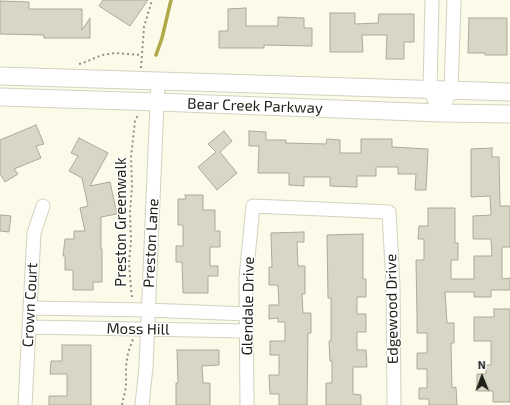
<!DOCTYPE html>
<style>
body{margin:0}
#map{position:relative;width:510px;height:405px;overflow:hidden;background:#fcfbe9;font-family:"Exo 2",sans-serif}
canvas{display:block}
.north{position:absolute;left:462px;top:357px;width:40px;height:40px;-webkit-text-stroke:3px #fff;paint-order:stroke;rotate:359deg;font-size:11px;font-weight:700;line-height:16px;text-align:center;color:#20201a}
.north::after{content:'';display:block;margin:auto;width:14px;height:18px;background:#20201a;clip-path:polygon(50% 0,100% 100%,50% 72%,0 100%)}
</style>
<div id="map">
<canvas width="510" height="405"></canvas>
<div class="north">N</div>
</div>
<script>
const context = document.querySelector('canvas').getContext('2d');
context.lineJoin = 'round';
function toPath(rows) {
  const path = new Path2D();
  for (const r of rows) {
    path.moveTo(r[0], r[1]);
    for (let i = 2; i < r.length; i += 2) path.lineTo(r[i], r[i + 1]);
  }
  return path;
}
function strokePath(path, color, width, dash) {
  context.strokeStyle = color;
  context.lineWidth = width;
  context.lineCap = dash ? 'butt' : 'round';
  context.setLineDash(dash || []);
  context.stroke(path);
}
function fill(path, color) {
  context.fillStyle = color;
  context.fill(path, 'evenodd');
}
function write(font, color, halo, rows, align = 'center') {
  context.font = font + ' "Exo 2",sans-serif';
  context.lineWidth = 3;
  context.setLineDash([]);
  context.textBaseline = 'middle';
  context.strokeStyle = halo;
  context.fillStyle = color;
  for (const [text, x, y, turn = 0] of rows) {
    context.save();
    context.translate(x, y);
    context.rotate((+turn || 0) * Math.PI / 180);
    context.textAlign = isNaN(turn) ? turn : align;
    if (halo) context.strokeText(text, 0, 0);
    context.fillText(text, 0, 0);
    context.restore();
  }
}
strokePath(toPath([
 [156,55,162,38,171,0]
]), '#afa94a', 3.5);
const building = toPath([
 [103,0,148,0,130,26,99,6,103,0],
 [0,1,29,2,29,9,82,9,82,30,90,18,90,38,44,38,44,35,0,34,0,1],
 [246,8,246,26,278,26,278,17,304,18,304,28,312,28,312,46,264,45,264,48,219,48,219,31,228,31,228,9,246,8],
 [330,13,355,13,355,24,378,23,379,14,414,14,414,42,404,42,404,59,386,59,387,35,362,35,363,52,330,52,330,13],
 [469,18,507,18,507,55,485,55,485,53,468,53,469,18],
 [36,125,44,144,36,146,41,158,14,169,18,174,5,182,0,174,0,140,36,125],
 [224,131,232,141,220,152,237,173,217,190,198,167,216,152,208,144,224,131],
 [249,131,266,132,266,140,286,140,286,143,326,144,327,139,340,140,340,153,361,153,361,139,392,139,392,147,428,149,426,190,415,190,416,174,398,174,398,167,376,167,376,176,357,176,357,187,330,186,330,177,304,177,304,186,289,185,289,173,258,173,259,146,249,146,249,131],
 [79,138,108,153,90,186,110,182,117,214,101,217,101,249,102,249,102,282,93,282,93,290,73,290,73,270,65,270,65,256,63,256,65,239,74,239,74,231,85,231,80,208,88,206,82,178,69,171,78,156,71,153,79,138],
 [492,148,492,157,499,157,500,206,510,206,510,247,502,247,502,279,510,278,510,290,491,290,491,297,474,297,474,292,445,292,447,323,454,323,454,343,451,343,452,388,456,387,457,405,429,405,429,399,419,399,419,388,427,388,427,369,417,369,417,353,427,353,427,333,417,333,417,315,416,260,424,260,424,239,418,239,419,226,428,226,428,208,455,208,455,243,458,243,458,260,451,260,451,279,474,279,474,256,492,256,491,239,473,239,473,216,491,215,490,196,471,197,471,149,492,148],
 [185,195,203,195,203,210,215,210,215,231,220,231,220,247,210,247,210,266,218,266,218,276,208,276,208,293,183,293,182,262,176,262,176,246,183,246,183,225,178,225,178,199,186,199,185,195],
 [0,215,11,216,9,232,0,231,0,215],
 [304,232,304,242,297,242,298,266,305,266,305,294,302,294,303,313,311,313,311,333,308,333,307,405,279,405,279,394,270,394,269,375,279,375,279,355,270,355,270,341,285,341,285,322,278,322,278,318,269,319,269,305,279,305,278,285,269,285,269,267,272,267,271,233,304,232],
 [363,234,363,279,366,279,366,297,357,297,357,314,366,314,366,332,357,332,357,350,366,350,367,367,353,367,353,394,361,395,361,405,326,405,326,383,332,383,332,361,330,361,329,341,331,341,331,298,328,298,327,235,363,234],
 [494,309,510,309,510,402,493,402,493,391,477,391,477,374,486,374,486,365,491,365,491,341,474,341,474,317,494,317,494,309],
 [62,345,91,345,91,405,49,405,49,396,67,396,67,374,50,374,51,361,62,361,62,345],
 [177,350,219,350,219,365,202,366,203,383,210,383,210,405,176,405,176,383,178,383,177,350]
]);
fill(building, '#d8d7c6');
strokePath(building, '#abaa99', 1);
const minor = toPath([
 [432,0,430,90,440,113],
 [440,113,451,91,454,0],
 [30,308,148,310,247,314],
 [29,327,247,331],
 [25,405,34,233,43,206],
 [142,405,146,367,158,80],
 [247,405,246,278,253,206,389,212,393,285,394,405]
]);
const major = toPath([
 [0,76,510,92],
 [0,97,158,102,440,113,510,114]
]);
strokePath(minor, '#d2d2c0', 15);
strokePath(major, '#d2d2c0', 19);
strokePath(toPath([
 [79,64,83,63,102,55,115,53,142,55],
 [141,68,144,27,152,0],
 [132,297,131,289,129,263,131,241,130,212,132,187,131,157,135,121,138,115],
 [122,405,126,387,126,366,128,353,133,339]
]), '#919184', 2, [2, 3]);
strokePath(minor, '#fff', 13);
strokePath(major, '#fff', 17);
write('15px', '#20201a', '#fff', [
 ["Bear Creek Parkway",255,106,2],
 ["Preston Greenwalk",121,222,-90],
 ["Preston Lane",151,243,-87],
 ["Crown Court",30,305,-87],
 ["Glendale Drive",248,306,-89],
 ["Edgewood Drive",392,309,-91],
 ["Moss Hill",138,329,1]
]);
</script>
